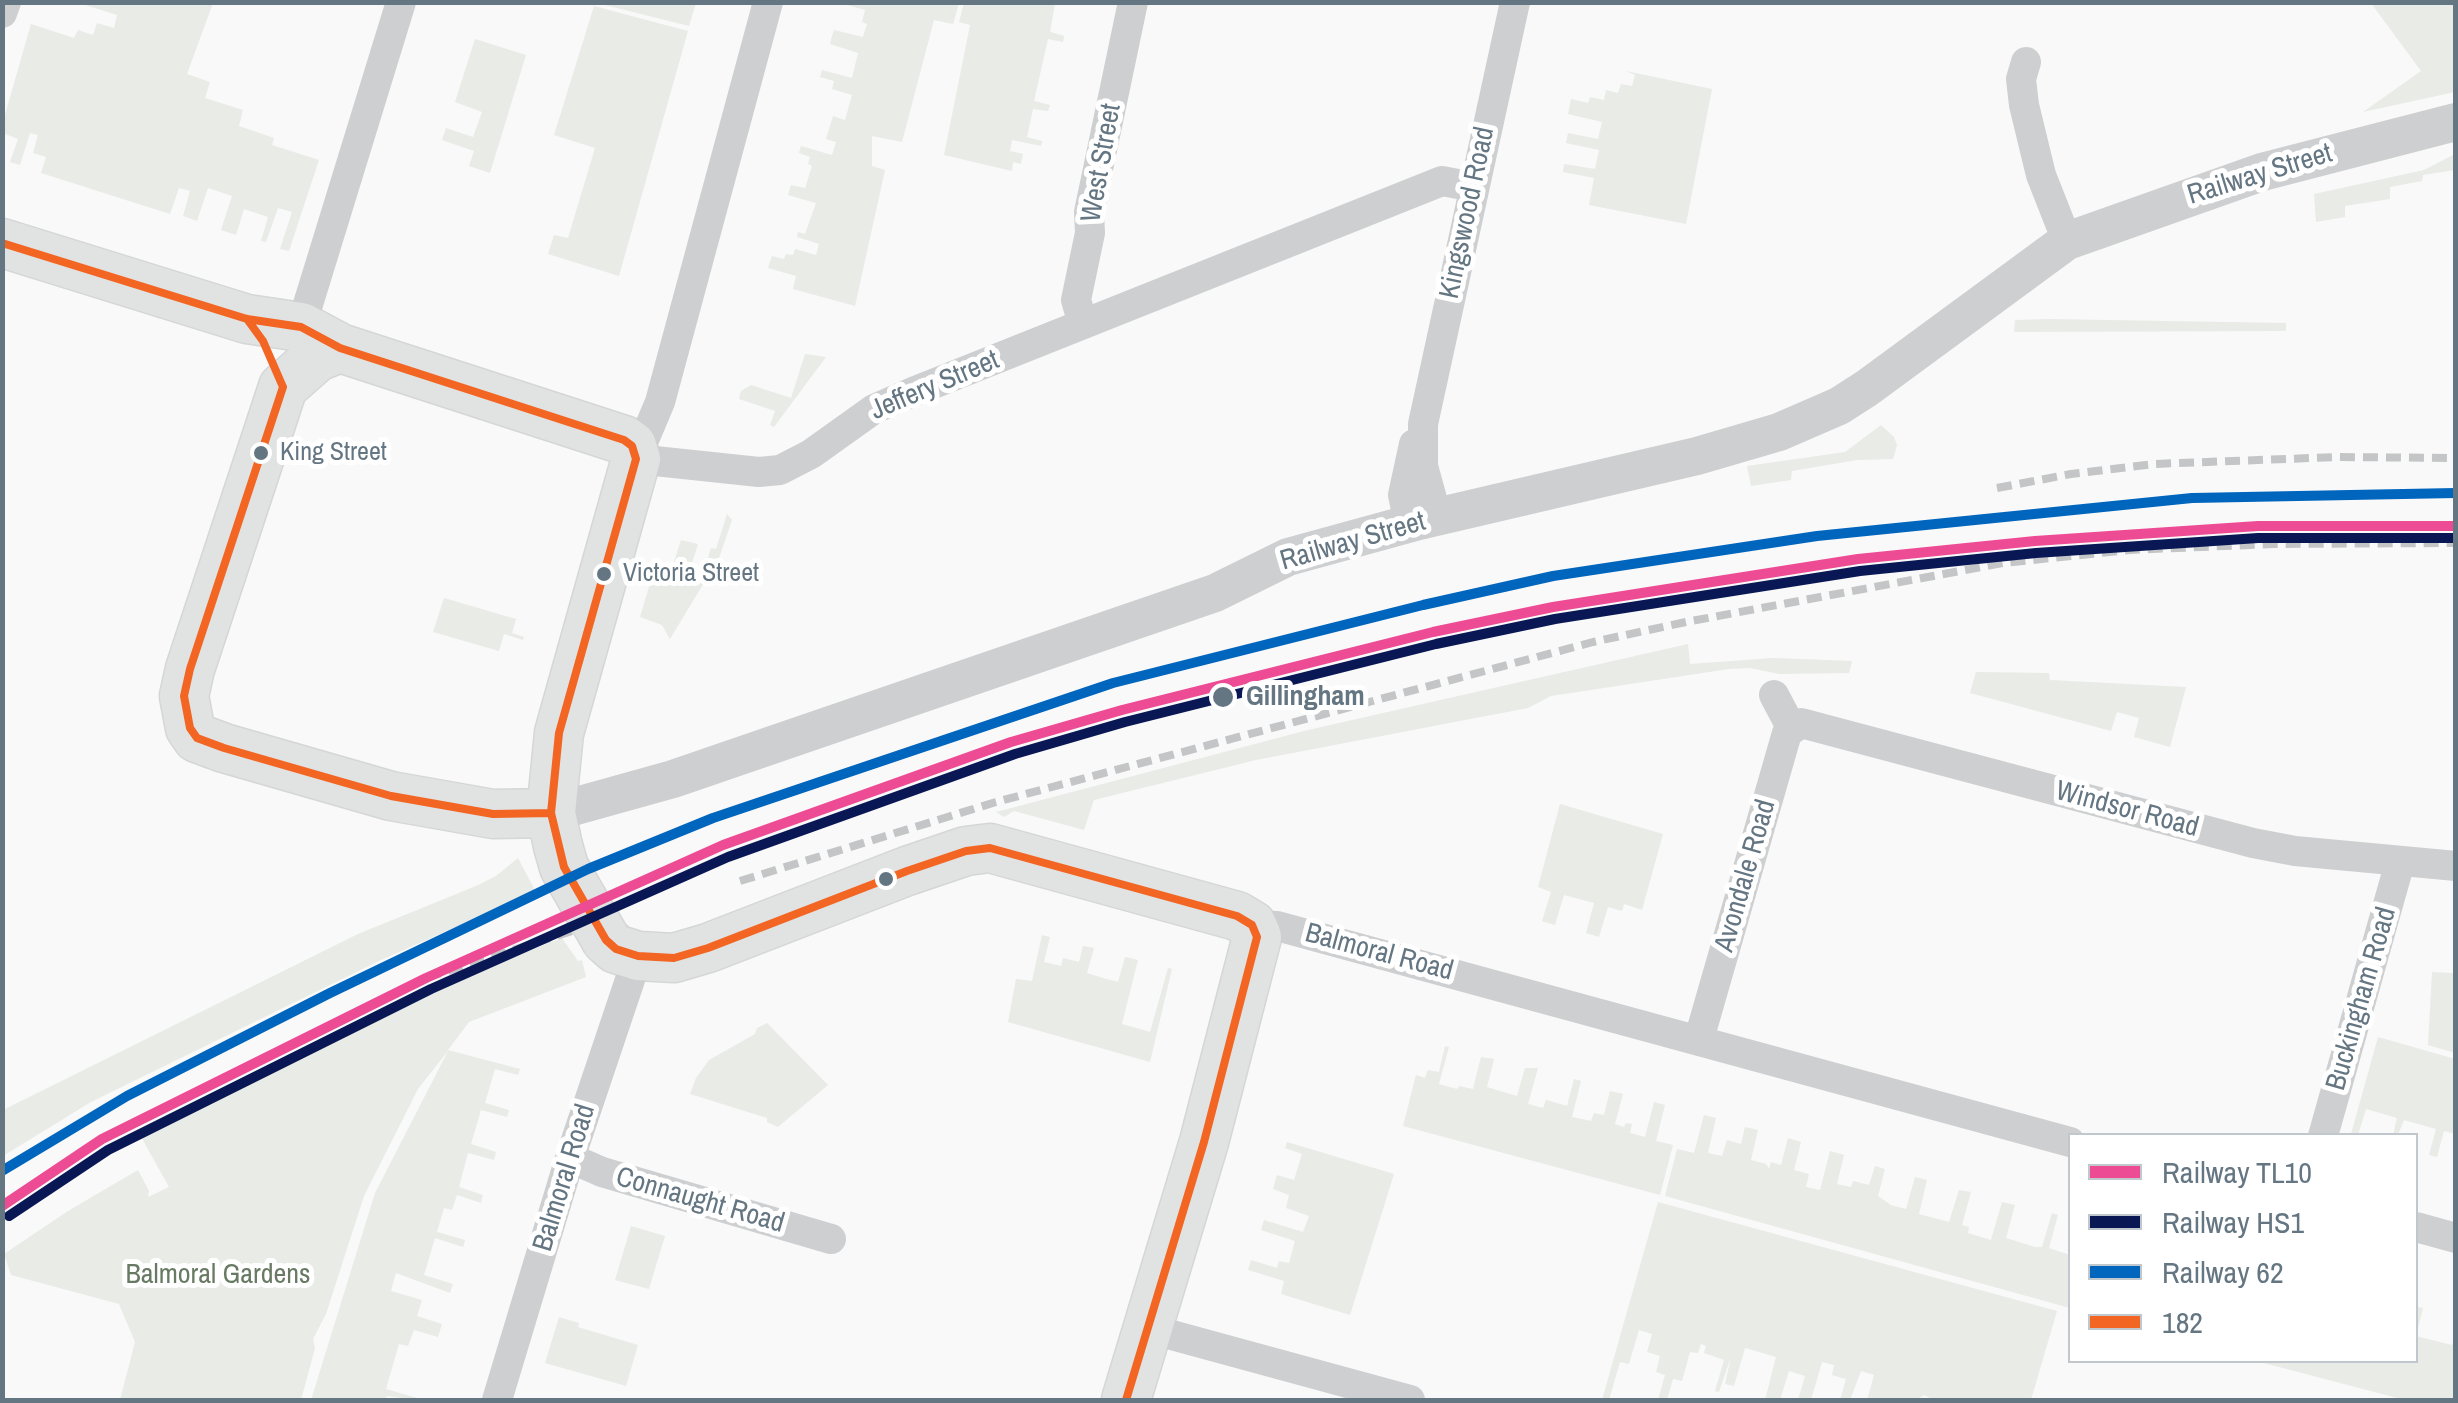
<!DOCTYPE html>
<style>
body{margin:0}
#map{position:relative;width:2458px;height:1403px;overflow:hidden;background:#f9f9f9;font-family:"Archivo Narrow",sans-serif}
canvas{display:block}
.frame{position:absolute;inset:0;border:5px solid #657683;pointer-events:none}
.legend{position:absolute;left:2068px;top:1133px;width:350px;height:230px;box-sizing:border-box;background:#fff;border:2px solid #c1c8cd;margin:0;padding:12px 18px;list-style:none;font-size:30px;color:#657683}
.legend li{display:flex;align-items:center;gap:20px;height:50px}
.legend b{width:50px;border:2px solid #c1c8cd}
</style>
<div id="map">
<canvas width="2458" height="1403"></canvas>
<div class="frame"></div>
<ul class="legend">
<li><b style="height:12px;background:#ee4b95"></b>Railway TL10</li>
<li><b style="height:12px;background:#091855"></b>Railway HS1</li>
<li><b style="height:12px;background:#0065bd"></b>Railway 62</li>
<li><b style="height:12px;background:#f26522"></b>182</li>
</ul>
</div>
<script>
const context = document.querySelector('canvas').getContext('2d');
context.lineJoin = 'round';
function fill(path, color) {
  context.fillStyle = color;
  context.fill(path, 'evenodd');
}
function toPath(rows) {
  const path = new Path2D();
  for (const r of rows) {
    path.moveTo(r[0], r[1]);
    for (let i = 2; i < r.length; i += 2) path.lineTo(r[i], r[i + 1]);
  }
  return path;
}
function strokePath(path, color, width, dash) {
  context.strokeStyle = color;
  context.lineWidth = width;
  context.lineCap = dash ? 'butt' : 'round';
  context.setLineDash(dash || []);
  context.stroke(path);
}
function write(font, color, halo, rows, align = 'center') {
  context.font = font + ' "Archivo Narrow",sans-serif';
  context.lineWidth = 10;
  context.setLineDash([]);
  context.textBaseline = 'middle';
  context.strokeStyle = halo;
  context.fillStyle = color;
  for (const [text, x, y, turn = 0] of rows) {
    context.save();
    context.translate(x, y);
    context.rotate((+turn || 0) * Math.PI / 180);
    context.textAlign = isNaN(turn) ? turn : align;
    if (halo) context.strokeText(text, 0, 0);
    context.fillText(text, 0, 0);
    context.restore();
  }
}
fill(toPath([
 [86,3,213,3,187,74,210,82,205,98,243,110,239,126,274,138,272,145,319,160,289,251,280,249,292,212,278,208,266,242,261,241,268,217,244,209,236,235,221,230,232,196,208,188,197,221,183,216,190,191,179,188,170,214,41,173,46,157,33,153,38,135,30,133,20,165,10,162,18,139,3,133,3,122,31,24,74,38,78,30,93,35,97,23,114,28,117,15,85,5],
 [597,3,696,3,689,26],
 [840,3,959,3,953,24,934,20,902,142,872,136,872,166,885,170,855,306,793,289,796,276,768,268,772,256,784,259,786,254,793,255,795,249,816,255,819,244,797,237,798,232,805,234,816,203,788,195,791,185,805,188,812,166,808,164,810,157,799,153,801,146,832,155,836,142,826,139,833,116,845,120,852,95,832,89,834,81,820,77,822,70,852,78,858,53,830,44,832,36,834,30,863,37,867,24,862,22,865,10],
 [964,3,1059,3,1055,4,1050,32,1064,36,1063,42,1048,39,1034,101,1050,105,1048,111,1033,109,1027,137,1042,141,1041,146,1012,140,1010,151,1023,154,1021,164,1013,162,1012,171,944,155,970,25,959,22],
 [2371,3,2455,3,2455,92,2363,112,2421,71],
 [594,6,688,31,619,276,548,254,554,235,568,238,595,148,554,135],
 [475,39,526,55,490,173,469,166,474,151,442,140,446,128,473,137,482,112,455,102],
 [1626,71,1712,89,1686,224,1589,205,1594,178,1563,172,1564,164,1595,169,1599,150,1566,143,1568,133,1598,139,1602,122,1568,114,1571,99,1588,103,1590,97,1604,100,1606,90,1618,93,1621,84,1632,86,1635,75],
 [2455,154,2455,170,2423,175,2422,181,2390,187,2390,199,2345,206,2345,217,2316,222,2314,194,2424,170],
 [2049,319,2286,323,2286,331,2014,332,2015,320],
 [805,354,826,357,774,427,770,425,775,411,739,399,741,391,751,385,791,398],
 [1881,425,1894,437,1897,445,1893,459,1857,460,1792,471,1791,480,1751,486,1747,466,1845,452],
 [727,514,732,520,719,558,670,639,662,625,640,617,656,563,672,568,681,540,698,544,689,573,702,577,711,548,716,549],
 [444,598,516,619,512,633,524,637,523,640,504,634,499,651,433,632],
 [1688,644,1690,664,1773,658,1852,661,1849,673,1779,674,1750,668,1729,669,1551,696,1528,708,1256,760,1094,800,1084,830,1014,811,1004,817,996,812,1308,730],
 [1976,672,2049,673,2050,680,2186,687,2170,747,2134,737,2139,718,2117,712,2111,731,1970,693],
 [1560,804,1663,834,1642,910,1624,904,1622,911,1608,907,1599,937,1586,933,1594,903,1564,895,1555,925,1542,921,1551,892,1538,887],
 [518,858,538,896,494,910,381,960,91,1102,3,1156,3,1110,358,934,476,886,496,876],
 [1042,935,1050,937,1044,962,1061,966,1063,958,1079,962,1083,946,1094,948,1087,973,1103,978,1118,982,1125,957,1138,960,1122,1024,1150,1032,1168,968,1172,969,1150,1062,1008,1022,1016,979,1032,981],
 [562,938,578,961,582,960,586,977,469,1022,448,1050,520,1069,518,1075,495,1069,485,1103,509,1110,507,1117,481,1110,471,1144,496,1152,494,1160,468,1153,459,1187,483,1195,481,1203,457,1195,452,1210,444,1208,437,1232,465,1240,463,1247,435,1238,424,1275,453,1284,450,1293,396,1273,391,1291,422,1300,417,1316,442,1324,438,1337,414,1330,408,1346,399,1344,386,1389,417,1398,416,1400,387,1396,385,1400,311,1400,375,1193,448,1051,418,1089,364,1196,326,1314,313,1339,315,1348,301,1400,120,1400,135,1342,119,1304,11,1275,4,1254,68,1211,138,1170,149,1191,148,1197,169,1187,140,1135,415,995],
 [2455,956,2455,1053,2428,1045,2432,972,2454,973],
 [767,1023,828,1085,778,1127,767,1122,767,1118,690,1094,696,1078,709,1060,755,1034,757,1028],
 [2378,1037,2455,1059,2455,1134,2444,1131,2437,1157,2429,1155,2436,1129,2404,1120,2398,1135,2393,1135,2397,1118,2366,1109,2358,1135,2351,1134],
 [1445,1046,1449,1047,1439,1084,1457,1089,1459,1086,1473,1089,1481,1057,1494,1059,1487,1087,1517,1096,1525,1068,1538,1068,1528,1104,1543,1108,1546,1100,1567,1106,1574,1079,1581,1081,1572,1117,1591,1121,1594,1113,1604,1115,1610,1091,1623,1094,1615,1124,1624,1127,1626,1123,1632,1124,1630,1133,1645,1137,1654,1102,1665,1105,1656,1141,1673,1145,1660,1195,1403,1126,1416,1075,1425,1078,1428,1070,1439,1072],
 [1704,1115,1716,1118,1708,1153,1722,1156,1727,1140,1741,1144,1745,1127,1758,1130,1751,1160,1766,1164,1769,1169,1771,1162,1781,1165,1788,1138,1801,1142,1794,1170,1809,1174,1806,1187,1820,1190,1830,1151,1844,1155,1837,1184,1851,1187,1853,1181,1869,1185,1875,1166,1885,1169,1878,1196,1891,1205,1906,1209,1915,1177,1927,1180,1919,1214,1949,1222,1959,1190,1971,1192,1962,1225,1969,1227,1968,1233,1991,1240,2002,1202,2015,1205,2006,1238,2035,1247,2042,1247,2052,1213,2058,1215,2049,1248,2070,1255,2070,1308,1665,1196,1677,1149,1694,1153],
 [1287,1142,1394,1174,1350,1315,1281,1294,1284,1281,1248,1270,1251,1260,1277,1268,1279,1261,1289,1263,1295,1241,1261,1230,1264,1220,1303,1232,1309,1216,1286,1208,1289,1195,1273,1189,1277,1175,1294,1180,1302,1154,1285,1148],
 [1658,1202,2057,1311,2031,1400,1934,1400,1924,1395,1917,1400,1867,1400,1874,1375,1861,1371,1850,1400,1840,1400,1846,1379,1832,1375,1834,1365,1822,1362,1811,1400,1798,1400,1805,1376,1789,1371,1780,1400,1765,1400,1776,1357,1745,1348,1734,1386,1725,1384,1731,1357,1719,1392,1715,1391,1724,1360,1704,1353,1706,1346,1701,1344,1698,1353,1690,1352,1682,1381,1673,1379,1667,1400,1658,1400,1665,1375,1656,1372,1660,1356,1647,1352,1652,1334,1639,1330,1629,1364,1620,1362,1609,1400,1602,1400],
 [631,1226,665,1236,649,1289,615,1280],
 [2418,1307,2423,1308,2416,1336,2452,1345,2455,1335,2455,1400,2405,1400,2256,1361,2416,1360,2416,1316],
 [559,1317,579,1323,578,1327,638,1345,626,1386,545,1363]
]), '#e8ebe6');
const primary = toPath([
 [2,243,247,319,301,327,340,348,624,440,632,446,636,459,559,733,551,813,558,846],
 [340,348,317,357,283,387,190,669,184,696,190,728,197,738,224,748,391,796,493,814,551,813],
 [606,940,616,949,638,956,674,958,708,948,907,871,966,851,990,848,1237,916,1252,925,1257,937,1204,1142,1126,1400]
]);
strokePath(primary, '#d5d6d7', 51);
strokePath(toPath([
 [768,2,660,402,636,459,759,472,780,470,811,454,874,409,913,392,1442,181,1474,187],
 [2,13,6,2],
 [2026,62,2021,79,2024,105,2041,175,2067,241],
 [1083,324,1076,300,1090,233,1089,212,1133,2],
 [301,327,401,2],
 [1437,517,1423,466,1423,424,1515,2],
 [1409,523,1403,495,1414,444],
 [1774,695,1792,729],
 [1252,925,1277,926,2070,1142],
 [1699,1039,1787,733,1801,723,2253,843,2295,851,2456,866],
 [2323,1136,2400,862],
 [570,1158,602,1172,831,1239],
 [2416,1227,2456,1238],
 [1146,1328,1410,1400],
 [497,1400,570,1158,638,956]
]), '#cecfd0', 30);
strokePath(toPath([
 [551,813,673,779,1215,593,1288,557,1419,521,1697,456,1779,432,1839,406,1867,388,2067,241,2262,172,2456,122]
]), '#cecfd0', 38);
strokePath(primary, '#e1e2e2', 48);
strokePath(toPath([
 [1997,488,2071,474,2154,464,2338,457,2456,458],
 [740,881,996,802,1593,642,1686,622,2003,563,2130,550,2273,544,2456,543],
 [426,978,616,917]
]), '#c3c5c6', 8, [15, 8]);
const primaryBridge = toPath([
 [558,846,564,867,606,940]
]);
strokePath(primaryBridge, '#d5d6d7', 51, []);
strokePath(primaryBridge, '#e1e2e2', 48);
strokePath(toPath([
 [2,243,247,319,301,327,340,348,624,440,632,446,636,459,559,733,551,813,564,867,606,940,616,949,638,956,674,958,708,948,907,871,966,851,990,848,1237,916,1252,925,1257,937,1204,1142,1126,1400],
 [247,319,263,341,283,387,190,669,184,696,190,728,197,738,224,748,391,796,493,814,551,813]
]), '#f26522', 8);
strokePath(toPath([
 [2,1206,102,1139,426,978,723,845,1011,742,1122,710,1433,632,1553,607,1858,559,2035,541,2258,526,2456,526]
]), '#ee4b95', 10);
strokePath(toPath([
 [9,1216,108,1150,431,989,728,857,1015,754,1125,722,1436,644,1555,619,1860,571,2036,553,2258,538,2456,538]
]), '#091855', 10);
strokePath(toPath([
 [2,1171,127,1096,330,993,588,869,713,818,1113,683,1423,605,1553,576,1817,536,2192,498,2456,493]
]), '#0065bd', 10);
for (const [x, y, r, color] of [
 [261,453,9,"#657683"],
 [604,574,9,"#657683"],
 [1223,697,12,"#657683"],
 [886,879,9,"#657683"]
]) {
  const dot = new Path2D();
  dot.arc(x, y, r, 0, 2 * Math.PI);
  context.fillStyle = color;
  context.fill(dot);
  strokePath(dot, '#fff', 4);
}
write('26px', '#657683', '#fff', [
 ["King Street",280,453],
 ["Victoria Street",623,574]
], 'left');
write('28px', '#657683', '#fff', [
 ["West Street",1102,163,-80],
 ["Railway Street",2260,175,-17],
 ["Kingswood Road",1468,213,-78],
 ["Jeffery Street",935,386,-23],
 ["Railway Street",1353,542,-16],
 ["Windsor Road",2127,810,15],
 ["Avondale Road",1746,876,-74],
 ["Balmoral Road",1379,953,15],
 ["Buckingham Road",2362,999,-74],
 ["Balmoral Road",565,1178,-73],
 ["Connaught Road",700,1201,16]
]);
write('bold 28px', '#657683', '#fff', [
 ["Gillingham",1246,697]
], 'left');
write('28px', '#687a64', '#fff', [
 ["Balmoral Gardens",218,1275]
]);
</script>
